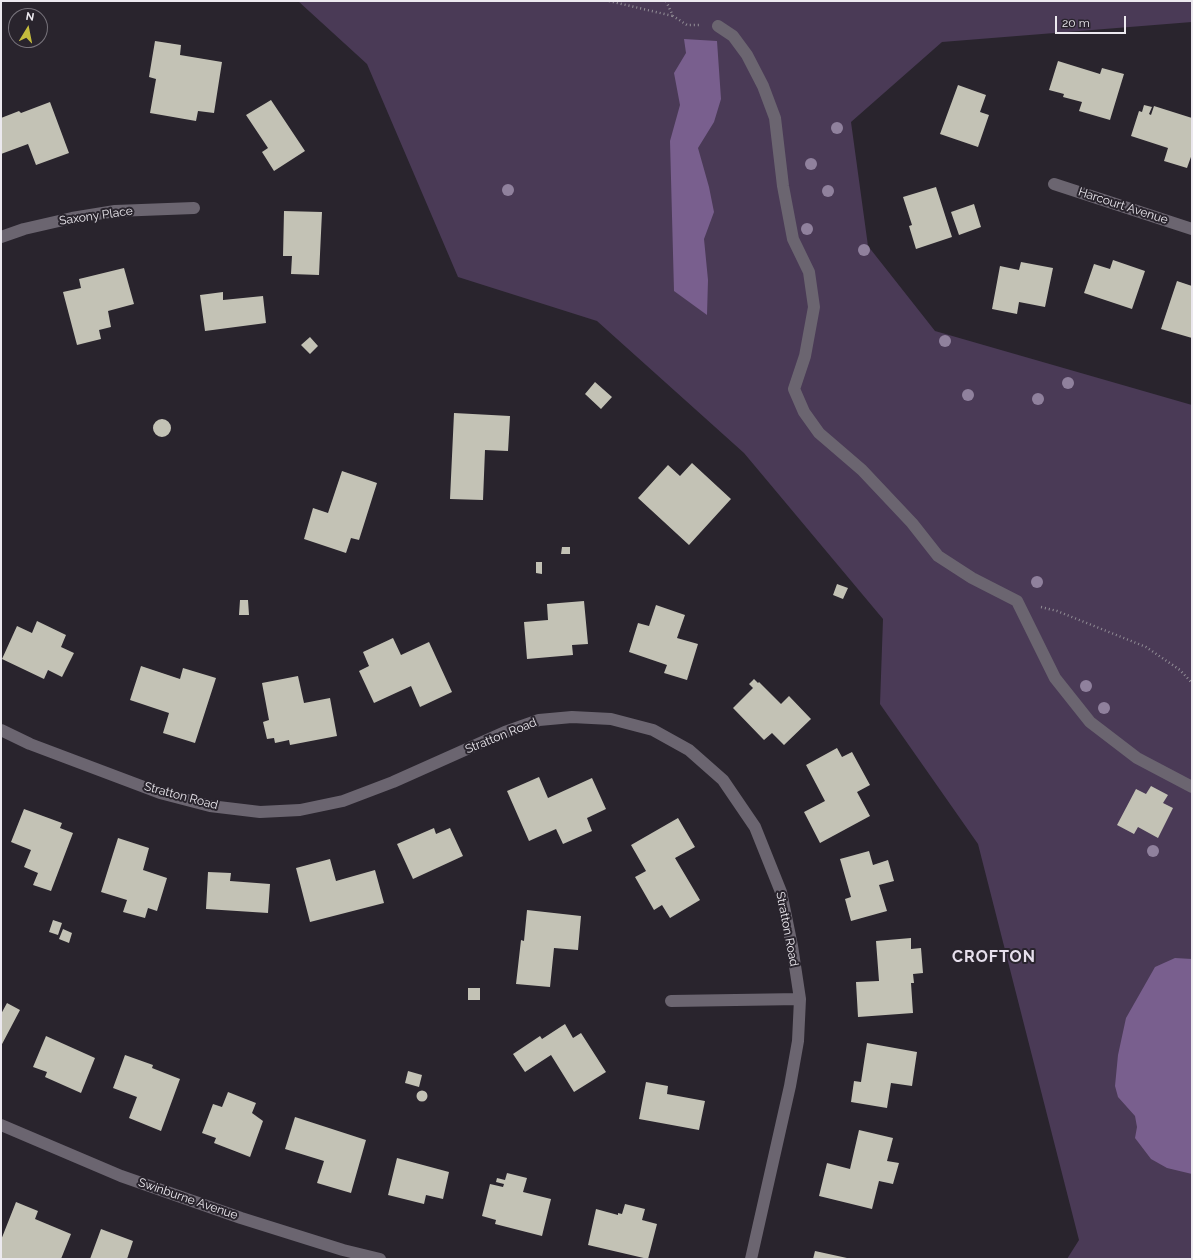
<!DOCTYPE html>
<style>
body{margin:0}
#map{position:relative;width:1193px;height:1260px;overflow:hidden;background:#29242d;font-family:Raleway,sans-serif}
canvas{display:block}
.frame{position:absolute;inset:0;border:2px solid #ece9ef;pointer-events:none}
.north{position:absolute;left:8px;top:8px;width:40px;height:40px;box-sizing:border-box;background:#29242d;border:1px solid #77737b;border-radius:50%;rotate:10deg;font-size:11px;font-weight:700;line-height:16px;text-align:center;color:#ece9ef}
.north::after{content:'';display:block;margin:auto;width:14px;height:18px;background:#c5bc3d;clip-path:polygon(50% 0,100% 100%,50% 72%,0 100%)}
.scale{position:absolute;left:1055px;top:16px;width:71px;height:18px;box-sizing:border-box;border:2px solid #ece9ef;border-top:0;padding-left:5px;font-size:12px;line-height:14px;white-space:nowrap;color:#ece9ef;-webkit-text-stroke:3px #29242d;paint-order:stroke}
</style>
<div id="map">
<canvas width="1193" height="1260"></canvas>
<div class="frame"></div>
<div class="north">N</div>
<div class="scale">20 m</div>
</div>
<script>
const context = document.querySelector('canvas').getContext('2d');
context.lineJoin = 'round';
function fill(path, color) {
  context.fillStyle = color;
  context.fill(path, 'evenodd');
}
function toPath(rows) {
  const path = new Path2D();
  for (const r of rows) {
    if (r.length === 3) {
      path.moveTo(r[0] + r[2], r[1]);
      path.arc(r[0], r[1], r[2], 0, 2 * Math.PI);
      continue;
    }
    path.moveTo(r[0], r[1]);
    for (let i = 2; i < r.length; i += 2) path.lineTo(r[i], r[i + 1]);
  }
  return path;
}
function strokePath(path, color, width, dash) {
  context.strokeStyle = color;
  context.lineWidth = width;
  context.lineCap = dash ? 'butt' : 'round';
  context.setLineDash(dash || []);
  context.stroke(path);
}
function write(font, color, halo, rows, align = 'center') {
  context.font = font + ' Raleway,sans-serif';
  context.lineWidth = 4;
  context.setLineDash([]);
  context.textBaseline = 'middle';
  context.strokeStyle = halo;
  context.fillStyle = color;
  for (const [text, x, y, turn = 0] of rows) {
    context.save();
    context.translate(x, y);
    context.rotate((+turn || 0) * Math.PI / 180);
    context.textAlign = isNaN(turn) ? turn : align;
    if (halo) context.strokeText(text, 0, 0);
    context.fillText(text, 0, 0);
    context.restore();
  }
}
fill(toPath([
 [298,1,1192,1,1192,22,942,42,851,122,868,246,935,331,1192,405,1192,1259,1067,1259,1079,1240,978,844,880,704,883,619,744,453,597,321,458,277,367,64]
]), '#4a3a56');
fill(toPath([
 [684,39,717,41,721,99,714,122,698,148,709,187,714,212,704,239,708,280,707,315,674,291,670,141,680,105,674,73,686,53],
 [1175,958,1192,959,1192,1174,1167,1168,1151,1159,1135,1138,1137,1127,1135,1116,1118,1097,1115,1086,1118,1055,1126,1018,1155,967]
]), '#795f8e');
fill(toPath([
 [155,41,181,45,180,55,222,62,214,113,198,111,196,121,150,113,156,79,149,77],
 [1058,61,1100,74,1102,68,1124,74,1110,120,1079,111,1082,102,1063,97,1064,94,1049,90],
 [958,85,986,95,980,112,989,115,978,147,940,134],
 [271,100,305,151,274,171,262,152,268,148,246,115],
 [50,102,69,153,36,165,28,144,1,154,1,118,19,111,21,113],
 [1144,105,1152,107,1149,114,1151,115,1154,106,1192,118,1192,154,1187,168,1164,161,1168,148,1131,136,1139,111,1142,112],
 [936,187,952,237,916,249,909,226,912,225,903,197],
 [974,204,981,227,959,235,951,212],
 [284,211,322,212,319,275,291,274,292,256,283,256],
 [1113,260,1145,271,1132,309,1084,293,1094,264,1110,269],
 [1021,262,1053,268,1045,307,1019,302,1017,314,992,309,1000,266,1019,270],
 [124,268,134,304,108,311,111,327,99,330,101,339,77,345,63,292,81,288,79,279],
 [1177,281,1192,286,1192,338,1161,329],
 [223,292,223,300,263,296,266,323,205,331,200,295],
 [310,337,318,346,310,354,301,345],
 [595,382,612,397,601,409,585,394],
 [454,413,510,416,508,451,485,450,483,500,450,499],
 [162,428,9],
 [692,463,731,499,689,545,638,498,668,465,680,476],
 [342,471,377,483,359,540,351,538,346,553,304,539,313,508,328,513],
 [562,547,570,547,570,554,561,554],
 [536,562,542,562,542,574,536,573],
 [837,584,848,588,843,599,833,595],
 [240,600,248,600,249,615,239,615],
 [584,601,588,644,572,645,573,655,527,659,524,622,548,620,547,604],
 [656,605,685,615,677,638,698,644,687,680,664,673,667,665,629,652,638,623,649,626],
 [37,621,66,635,61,647,74,653,62,677,48,670,44,679,2,659,17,626,32,633],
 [393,638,401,655,429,642,452,692,420,707,411,686,374,703,359,671,369,666,363,652],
 [141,666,180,679,183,668,216,678,195,743,163,733,169,713,130,700],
 [298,676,304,703,330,698,337,736,290,745,289,740,275,743,274,738,267,739,263,722,269,720,262,683],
 [754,679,758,683,759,682,781,704,789,696,811,719,784,745,772,733,764,740,733,708,753,688,749,684],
 [837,748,842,757,852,752,870,785,857,792,870,816,820,843,804,812,825,801,806,765],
 [539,777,548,798,592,778,606,809,587,818,592,831,563,844,556,829,529,841,507,791],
 [1151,786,1168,795,1163,803,1173,808,1158,838,1138,827,1134,834,1117,825,1136,789,1146,794],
 [24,809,62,823,60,828,73,833,51,891,33,885,38,873,24,867,31,850,11,842],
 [678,818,695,847,675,858,700,900,670,918,662,905,654,910,635,877,646,871,631,845],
 [434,828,436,834,450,828,463,856,413,879,397,844],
 [118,838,149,848,143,870,167,878,157,911,148,908,145,918,123,912,127,900,101,892],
 [869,851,873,865,888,860,894,881,879,885,887,911,851,921,845,899,851,897,840,859],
 [330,859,336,881,375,870,384,903,310,922,296,868],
 [208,872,231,873,230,881,270,884,268,913,206,909],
 [527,910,581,916,578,950,554,948,550,987,516,984,521,940,524,941],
 [53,920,62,923,58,935,49,932],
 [63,929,72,933,69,943,59,939],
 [911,938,911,949,921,948,923,973,913,974,914,983,911,983,913,1013,858,1017,856,982,879,981,876,941],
 [468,988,480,988,480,1000,468,1000],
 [7,1003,20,1010,1,1046,1,1014],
 [565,1024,573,1038,581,1033,606,1072,574,1092,551,1055,525,1072,513,1054,540,1036,542,1039],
 [46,1036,95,1058,81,1093,45,1077,47,1072,33,1067],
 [867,1043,917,1052,912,1086,891,1083,887,1108,851,1102,854,1081,861,1082],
 [125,1055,153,1065,152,1068,180,1079,161,1131,129,1118,137,1097,113,1088],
 [408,1071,422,1075,419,1087,405,1083],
 [646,1082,668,1086,667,1094,705,1101,699,1130,639,1119],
 [422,1096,5.5],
 [228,1092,256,1103,252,1113,263,1121,250,1157,214,1143,216,1138,202,1133,213,1104,222,1107],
 [295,1117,366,1140,351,1193,317,1183,324,1161,285,1149],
 [859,1130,893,1138,887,1161,899,1163,893,1184,879,1181,872,1209,819,1196,827,1163,850,1169],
 [397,1158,449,1172,443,1199,426,1195,424,1204,388,1195],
 [507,1173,527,1178,523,1192,551,1199,542,1236,495,1224,496,1220,482,1216,490,1184,503,1187,504,1184,496,1182,497,1178,505,1180],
 [16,1202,38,1211,35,1219,71,1234,61,1259,1,1259,1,1240],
 [625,1204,645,1209,642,1220,657,1224,648,1259,588,1245,596,1209,618,1215,618,1213,622,1214],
 [101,1229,133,1241,127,1259,90,1259],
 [815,1251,847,1258,847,1259,813,1259]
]), '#c3c2b5');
strokePath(toPath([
 [609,1,673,16],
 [666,1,673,16,687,25,701,25],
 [1041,607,1057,611,1146,647,1180,670,1192,683]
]), '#938f97', 2.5, [1, 3]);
strokePath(toPath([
 [718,26,733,36,747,55,763,86,775,118,783,186,793,239,809,272,814,307,805,356,794,389,804,412,819,433,862,470,912,523,938,556,972,578,1017,601,1055,678,1090,722,1137,758,1192,787],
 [1054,184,1192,229],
 [1,237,24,229,72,218,115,211,194,208],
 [1,730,30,744,160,793,210,806,260,812,300,810,343,801,393,782,505,732,539,720,572,717,611,719,653,730,689,750,723,780,755,827,781,892,792,946,800,999,798,1041,790,1086,751,1259],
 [671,1001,800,999],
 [1,1125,121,1176,241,1218,343,1250,380,1259]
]), '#6b6570', 12);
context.fillStyle = '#90819d';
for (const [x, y] of [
 [837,128],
 [811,164],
 [508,190],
 [828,191],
 [807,229],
 [864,250],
 [945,341],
 [1068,383],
 [968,395],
 [1038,399],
 [1037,582],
 [1086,686],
 [1104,708],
 [1153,851]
]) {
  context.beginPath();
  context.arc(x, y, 6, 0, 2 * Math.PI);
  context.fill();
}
write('12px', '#ece9ef', '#29242d', [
 ["Harcourt Avenue",1123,206,18],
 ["Saxony Place",96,216,-8],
 ["Stratton Road",501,736,-22],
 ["Stratton Road",181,796,15],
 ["Stratton Road",787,929,79],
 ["Swinburne Avenue",188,1199,19]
]);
context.letterSpacing = '1px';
write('bold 16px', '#e6dfec', '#29242d', [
 ["CROFTON",994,957]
]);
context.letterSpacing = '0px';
</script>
